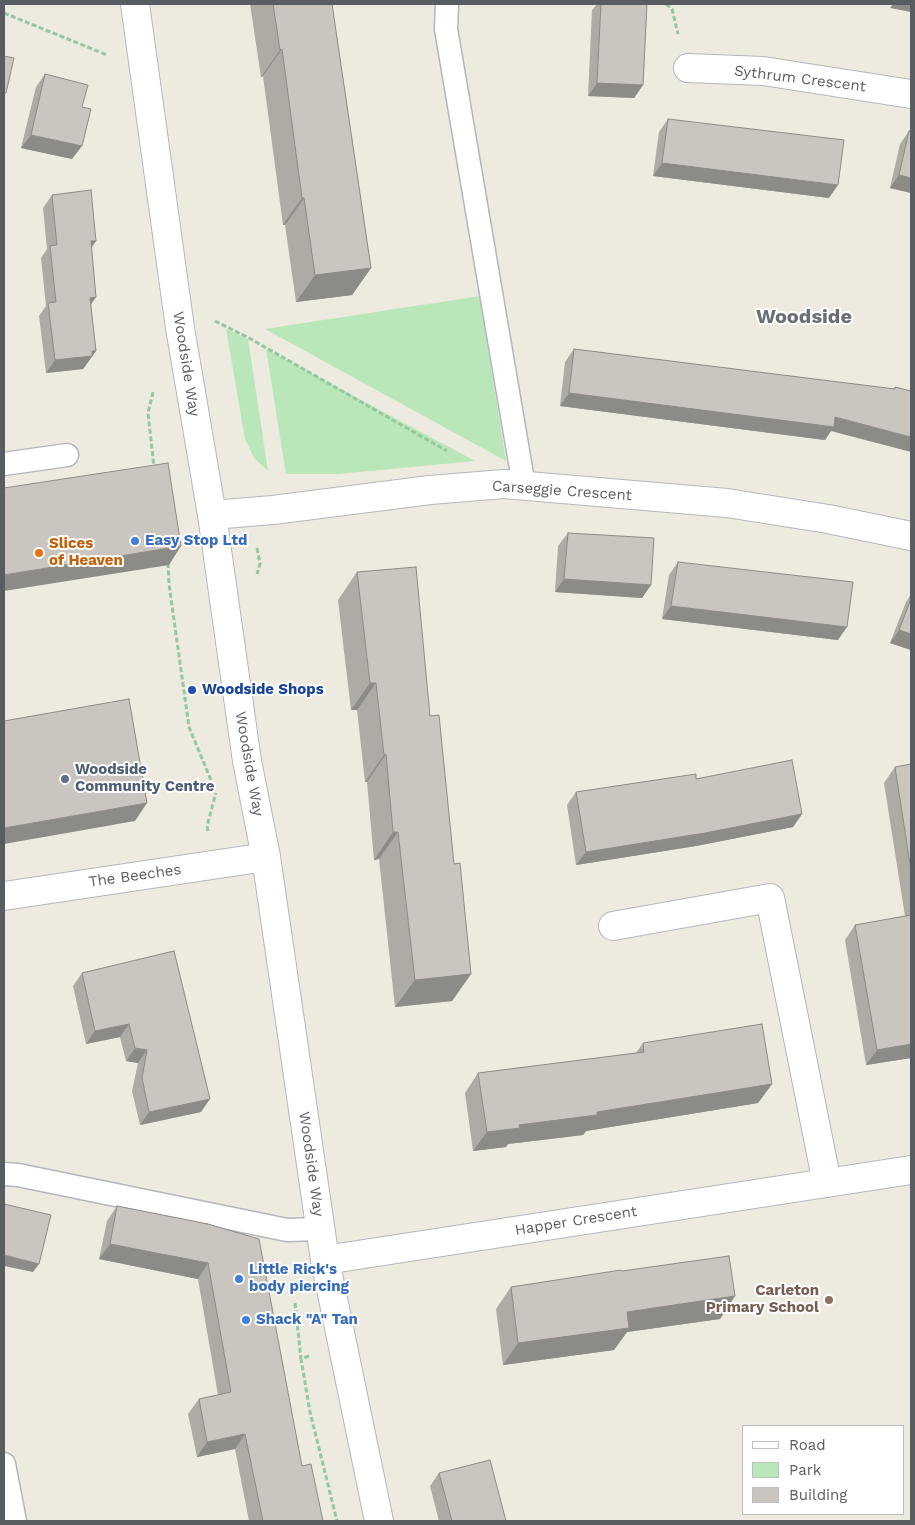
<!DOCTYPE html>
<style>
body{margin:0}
#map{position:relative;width:915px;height:1525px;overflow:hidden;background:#edeae0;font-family:"Work Sans",sans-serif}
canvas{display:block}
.frame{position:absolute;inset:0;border:5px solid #595d62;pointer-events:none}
.legend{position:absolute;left:742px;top:1425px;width:162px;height:90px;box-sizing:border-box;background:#fff;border:1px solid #bdbec0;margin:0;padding:6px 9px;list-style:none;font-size:15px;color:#595d62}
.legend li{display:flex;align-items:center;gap:10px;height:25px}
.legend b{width:25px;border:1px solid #bdbec0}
</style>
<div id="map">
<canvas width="915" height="1525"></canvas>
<div class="frame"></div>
<ul class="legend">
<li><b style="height:6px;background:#fff"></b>Road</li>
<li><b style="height:14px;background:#bae7b9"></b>Park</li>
<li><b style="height:14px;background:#cac6bf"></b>Building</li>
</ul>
</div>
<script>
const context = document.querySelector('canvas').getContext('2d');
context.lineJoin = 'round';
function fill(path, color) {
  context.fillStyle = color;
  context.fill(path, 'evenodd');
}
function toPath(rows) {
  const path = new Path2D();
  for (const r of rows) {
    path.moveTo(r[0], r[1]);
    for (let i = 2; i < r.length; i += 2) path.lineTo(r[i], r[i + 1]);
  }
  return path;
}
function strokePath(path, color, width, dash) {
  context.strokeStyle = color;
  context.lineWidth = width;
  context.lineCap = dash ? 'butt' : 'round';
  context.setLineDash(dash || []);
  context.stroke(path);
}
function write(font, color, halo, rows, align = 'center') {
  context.font = font + ' "Work Sans",sans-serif';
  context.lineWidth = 4;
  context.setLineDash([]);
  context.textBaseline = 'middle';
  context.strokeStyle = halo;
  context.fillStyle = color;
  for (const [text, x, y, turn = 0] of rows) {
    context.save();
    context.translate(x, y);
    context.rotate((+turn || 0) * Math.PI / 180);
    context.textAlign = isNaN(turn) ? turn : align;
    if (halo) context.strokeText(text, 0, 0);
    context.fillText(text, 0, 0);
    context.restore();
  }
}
fill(toPath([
 [480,296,506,461,265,329],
 [226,329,248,339,268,471,254,458,245,439],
 [266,349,475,461,338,474,286,474]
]), '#bae7b9');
const service = toPath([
 [447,4,446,29,524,486],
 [4,464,67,455],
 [4,1174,18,1175,287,1230,321,1229],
 [4,1464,15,1521]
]);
const minor = toPath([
 [688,68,763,71,911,94],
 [212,515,273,510,430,490,504,484,727,503,828,519,911,536],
 [4,896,266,857],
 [613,926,770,898,827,1183],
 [325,1260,911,1170]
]);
const tertiary = toPath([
 [135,4,180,328,212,515,247,761,266,857,325,1260,379,1521]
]);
strokePath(service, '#b3b7bc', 25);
strokePath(minor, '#b3b7bc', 30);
strokePath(tertiary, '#b3b7bc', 30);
strokePath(toPath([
 [666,4,672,9,678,34],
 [4,13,107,55],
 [215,321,249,338,447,451],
 [153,392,148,413,154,467],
 [257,548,260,564,257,574],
 [168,563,169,584,189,727,213,785],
 [208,831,207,826,216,793],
 [295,1303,301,1359],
 [309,1356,301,1359,310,1412,337,1521]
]), '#93c8a0', 3, [5, 2.5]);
strokePath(service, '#fff', 22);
strokePath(minor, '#fff', 28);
strokePath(tertiary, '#fff', 28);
fill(toPath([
 [250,4,332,4,371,268,352,295,296,302,285,225,283,225,263,76,261,77],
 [597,4,647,4,643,85,634,98,588,96,592,10],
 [45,74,82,107,72,159,21,148,36,87],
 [668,119,829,198,653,176,659,132],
 [909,131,911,193,890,188,900,144],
 [52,195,96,241,91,248,96,297,91,304,96,351,83,369,46,373,39,316,46,306,41,258,47,249,43,208],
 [574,349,894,389,895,387,911,391,831,431,825,440,560,406,565,362],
 [568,533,651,585,642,598,555,592,558,546],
 [678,562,838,640,662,619,669,575],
 [357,572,430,716,471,974,452,1001,395,1007,379,859,374,860,367,782,365,782,357,710,351,710,338,600],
 [911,594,911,650,890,643,906,602],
 [911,764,911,1058,866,1065,845,940,855,925,905,916,884,783,895,767],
 [696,779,802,814,793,827,696,846,576,865,567,805,576,792],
 [174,951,201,1112,140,1125,132,1091,138,1063,126,1061,120,1037,86,1044,73,986,82,973],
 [643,1043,772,1084,758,1103,586,1131,583,1135,508,1144,506,1147,473,1151,465,1093,478,1073,636,1053],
 [117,1206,208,1224,323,1521,249,1521,235,1449,197,1457,188,1414,199,1399,218,1395,198,1279,99,1259,107,1221],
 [622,1271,735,1296,720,1319,627,1332,614,1350,503,1365,496,1309,511,1287],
 [439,1473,506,1521,439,1521,430,1486]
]), '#aeaaa4');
fill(toPath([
 [893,4,911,4,911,12,890,8],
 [282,49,263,76,261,77,280,50],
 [597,83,643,85,634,98,588,96],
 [31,135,82,146,72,159,21,148],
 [662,163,838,185,829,198,653,176],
 [899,175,911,178,911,193,890,188],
 [302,198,304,198,285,225,283,225],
 [91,241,96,241,87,254],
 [371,268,352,295,296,302,315,275],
 [96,297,87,310,90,298],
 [92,351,96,351,83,369,46,373,55,360],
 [569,393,835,417,911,437,911,452,831,431,825,440,560,406],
 [181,546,169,565,4,591,4,575],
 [564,579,651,585,642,598,555,592],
 [671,606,847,627,838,640,662,619],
 [899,630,911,634,911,650,890,643],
 [370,683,376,683,357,710,351,710],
 [386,754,367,782,365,782,384,755],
 [147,803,135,821,4,844,4,828],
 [802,814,793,827,696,846,576,865,586,852],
 [393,832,398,832,379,859,374,860],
 [471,974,452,1001,395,1007,415,980],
 [129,1024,120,1037,86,1044,95,1031],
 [911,1044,911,1058,866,1065,877,1050],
 [135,1048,147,1050,138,1063,126,1061],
 [772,1084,758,1103,586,1131,583,1135,508,1144,506,1147,473,1151,487,1132,519,1125,597,1112],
 [210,1099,201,1112,140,1125,149,1112],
 [110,1244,208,1263,198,1279,99,1259],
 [4,1255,39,1264,33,1272,4,1266],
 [735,1296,720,1319,627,1332,614,1350,503,1365,518,1343,627,1312],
 [245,1434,235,1449,197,1457,207,1442]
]), '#8d8b86');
const building = toPath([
 [273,4,332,4,371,268,315,275,304,198,302,198,282,49,280,50,273,4],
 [601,4,647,4,643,85,597,83,601,4],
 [4,56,14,58,6,93,4,93,4,56],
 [45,74,88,85,82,107,91,109,82,146,31,135,45,74],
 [668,119,844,140,838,185,662,163,668,119],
 [909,131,911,132,911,178,899,175,909,131],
 [91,190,96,241,91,241,96,297,90,298,96,351,92,351,92,356,55,360,48,303,56,302,50,246,57,245,52,195,91,190],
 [574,349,895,389,895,387,911,391,911,437,835,417,834,427,569,393,574,349],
 [168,463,181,546,4,575,4,488,168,463],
 [568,533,654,538,651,585,564,579,568,533],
 [678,562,853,582,847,627,671,606,678,562],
 [416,567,430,716,439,715,454,864,460,863,471,974,415,980,398,832,393,832,386,754,384,755,376,683,370,683,357,572,416,567],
 [911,599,911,634,899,630,911,599],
 [129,699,147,803,4,828,4,721,129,699],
 [792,760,802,814,705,833,586,852,576,792,696,774,696,779,792,760],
 [911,764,911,870,895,767,911,764],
 [911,915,911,1044,877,1050,855,925,911,915],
 [174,951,210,1099,149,1112,142,1078,147,1050,135,1048,129,1024,95,1031,82,973,174,951],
 [762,1024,772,1084,597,1112,597,1115,519,1125,520,1128,487,1132,478,1073,644,1052,643,1043,762,1024],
 [4,1204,51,1215,39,1264,4,1255,4,1204],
 [117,1206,208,1224,259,1239,302,1466,311,1464,323,1521,263,1521,245,1434,207,1442,199,1399,231,1392,208,1263,110,1244,117,1206],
 [729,1256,735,1296,627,1312,629,1328,518,1343,511,1287,621,1270,622,1271,729,1256],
 [490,1460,506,1521,452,1521,439,1473,490,1460]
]);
fill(building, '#cac6bf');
strokePath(building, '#8d8b86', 1);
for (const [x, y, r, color] of [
 [135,541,5,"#3f7fe0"],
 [39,553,5,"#e8710a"],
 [192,690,5,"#1a4fb4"],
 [65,779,5,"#5c6f8a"],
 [239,1279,5,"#3f7fe0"],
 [829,1300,5,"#8d6e63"],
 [246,1320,5,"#3f7fe0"]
]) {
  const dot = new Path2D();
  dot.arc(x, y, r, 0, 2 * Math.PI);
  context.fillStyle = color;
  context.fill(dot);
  strokePath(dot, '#fff', 2);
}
write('15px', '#595d62', '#fff', [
 ["Sythrum Crescent",800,79,7],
 ["Woodside Way",186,364,81],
 ["Carseggie Crescent",562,491,4],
 ["Woodside Way",249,764,80],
 ["The Beeches",135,876,-8],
 ["Woodside Way",311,1164,82],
 ["Happer Crescent",576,1221,-9]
]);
write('bold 15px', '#366cbe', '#fff', [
 ["Easy Stop Ltd",145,541],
 ["Little Rick's",249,1270],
 ["body piercing",249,1287],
 ["Shack \"A\" Tan",256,1320]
], 'left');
write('bold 15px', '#c56008', '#fff', [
 ["Slices",49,544],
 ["of Heaven",49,561]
], 'left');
write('bold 15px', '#164399', '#fff', [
 ["Woodside Shops",202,690]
], 'left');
write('bold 15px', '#4e5e75', '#fff', [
 ["Woodside",75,770],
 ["Community Centre",75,787]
], 'left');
write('bold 15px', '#785e54', '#fff', [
 ["Carleton",819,1291],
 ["Primary School",819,1308]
], 'right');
write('bold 20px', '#696f74', '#fff', [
 ["Woodside",804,317]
]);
</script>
